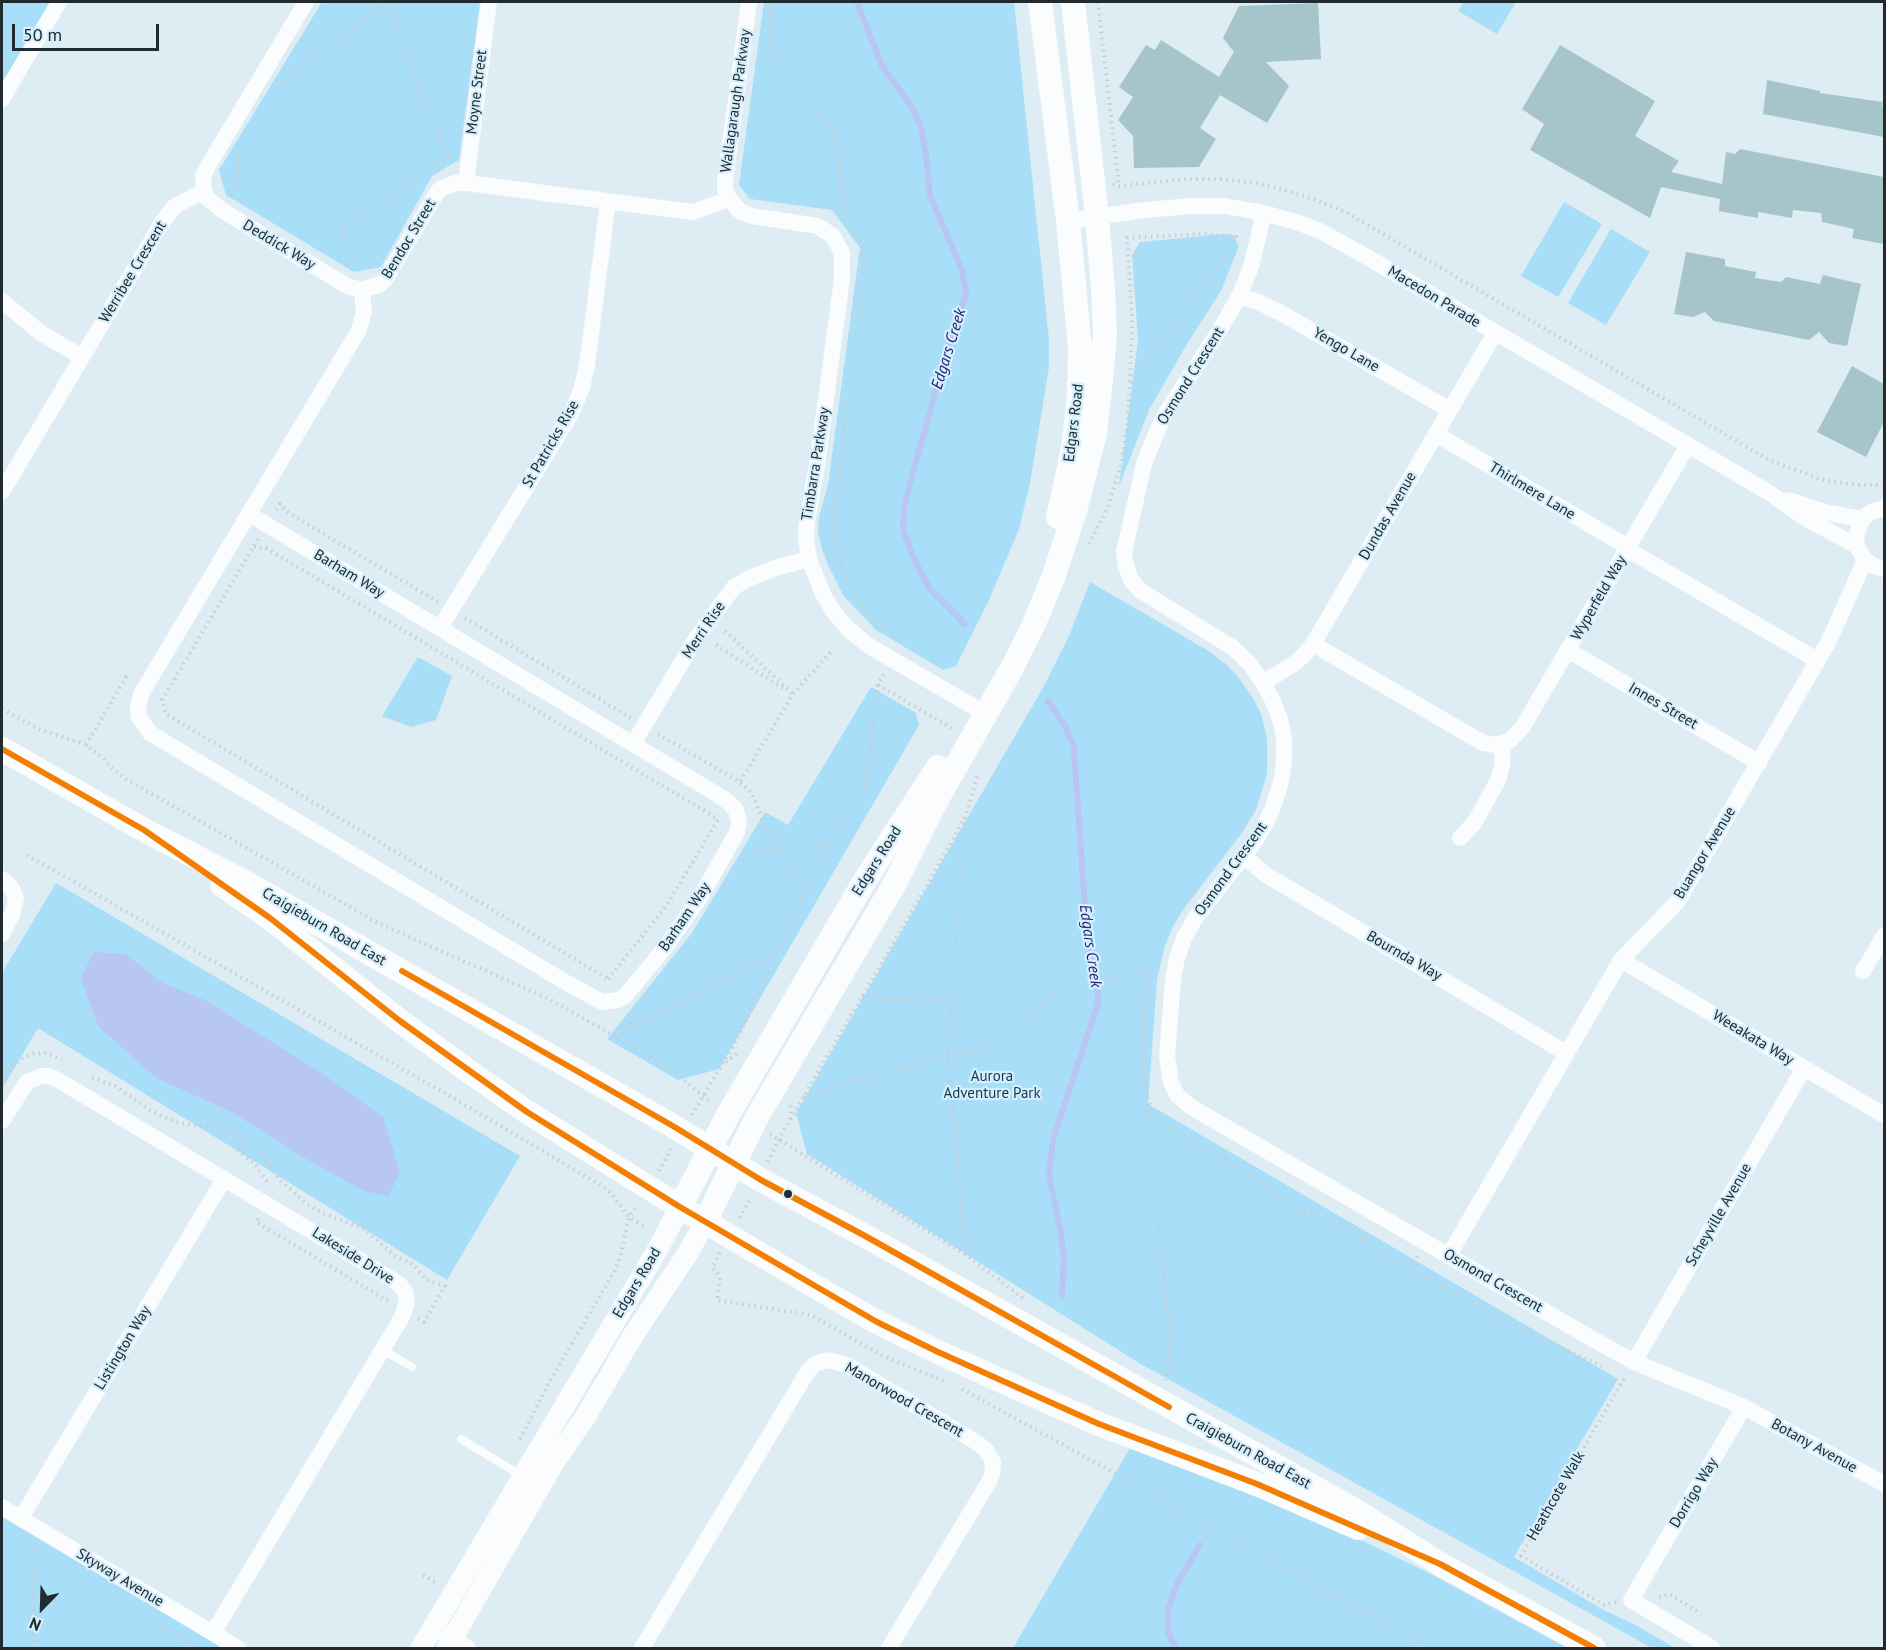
<!DOCTYPE html>
<style>
body{margin:0}
#map{position:relative;width:1886px;height:1650px;overflow:hidden;background:#deecf3;font-family:"PT Sans",sans-serif}
canvas{display:block}
.frame{position:absolute;inset:0;border:3px solid #212a2f;pointer-events:none}
.north{position:absolute;left:12px;top:1578px;width:60px;height:60px;-webkit-text-stroke:4px #d5effc;paint-order:stroke;rotate:203deg;font-size:16px;font-weight:700;line-height:24px;text-align:center;color:#212a2f}
.north::after{content:'';display:block;margin:auto;width:21px;height:27px;background:#212a2f;clip-path:polygon(50% 0,100% 100%,50% 72%,0 100%)}
.scale{position:absolute;left:12px;top:24px;width:147px;height:27px;box-sizing:border-box;border:3px solid #212a2f;border-top:0;padding-left:8px;font-size:18px;line-height:21px;white-space:nowrap;color:#212a2f;-webkit-text-stroke:4px #d5effc;paint-order:stroke}
</style>
<div id="map">
<canvas width="1886" height="1650"></canvas>
<div class="frame"></div>
<div class="north">N</div>
<div class="scale">50 m</div>
</div>
<script>
const context = document.querySelector('canvas').getContext('2d');
context.lineJoin = 'round';
function fill(path, color) {
  context.fillStyle = color;
  context.fill(path, 'evenodd');
}
function toPath(rows) {
  const path = new Path2D();
  for (const r of rows) {
    path.moveTo(r[0], r[1]);
    for (let i = 2; i < r.length; i += 2) path.lineTo(r[i], r[i + 1]);
  }
  return path;
}
function strokePath(path, color, width, dash) {
  context.strokeStyle = color;
  context.lineWidth = width;
  context.lineCap = dash ? 'butt' : 'round';
  context.setLineDash(dash || []);
  context.stroke(path);
}
function write(font, color, halo, rows, align = 'center') {
  context.font = font + ' "PT Sans",sans-serif';
  context.lineWidth = 4.5;
  context.setLineDash([]);
  context.textBaseline = 'middle';
  context.strokeStyle = halo;
  context.fillStyle = color;
  for (const [text, x, y, turn = 0] of rows) {
    context.save();
    context.translate(x, y);
    context.rotate((+turn || 0) * Math.PI / 180);
    context.textAlign = isNaN(turn) ? turn : align;
    if (halo) context.strokeText(text, 0, 0);
    context.fillText(text, 0, 0);
    context.restore();
  }
}
fill(toPath([
 [2,2,52,2,2,87],
 [322,2,480,2,459,160,432,176,381,267,354,272,226,195,219,170],
 [764,2,1014,2,1049,340,1049,367,1030,483,1019,529,989,600,956,666,943,670,876,630,843,595,828,565,822,549,818,532,819,517,828,485,860,248,832,210,750,199,739,185],
 [1464,2,1516,2,1497,34,1458,11],
 [1564,202,1602,224,1558,297,1521,276],
 [1611,229,1650,252,1606,325,1568,303],
 [1224,234,1233,235,1239,246,1221,291,1187,344,1150,408,1119,486,1138,340,1132,255,1140,242],
 [1090,582,1207,650,1227,665,1238,677,1253,698,1261,714,1267,738,1267,774,1256,810,1241,834,1183,910,1172,928,1164,949,1157,980,1148,1104,1618,1379,1514,1557,1602,1609,1639,1627,1675,1648,1652,1648,1139,1363,807,1154,796,1113,1044,686,1069,636],
 [418,657,452,676,436,720,411,727,382,716],
 [871,687,916,713,919,725,719,1069,678,1080,607,1039,692,933,765,812,788,825],
 [56,883,520,1156,447,1280,38,1028,2,1089,2,973],
 [1130,1448,1310,1518,1369,1544,1427,1572,1567,1648,1013,1648],
 [2,1517,223,1648,2,1648]
]), '#a8def8');
fill(toPath([
 [94,952,126,954,162,983,205,1000,323,1074,383,1117,400,1172,388,1196,364,1191,308,1160,232,1112,156,1078,98,1026,81,978]
]), '#b8c6f2');
strokePath(toPath([
 [857,2,882,66,910,104,920,124,926,155,930,195,962,270,966,294,948,348,918,454,904,507,903,530,915,561,929,588,965,624],
 [1048,701,1066,728,1074,748,1085,910,1091,966,1097,983,1098,1003,1053,1140,1049,1175,1059,1223,1064,1256,1062,1296],
 [1176,1648,1168,1633,1168,1610,1177,1584,1200,1545]
]), '#b8c6f2', 6);
fill(toPath([
 [1318,3,1321,59,1266,62,1289,86,1267,123,1220,95,1200,128,1216,139,1199,167,1134,168,1133,136,1118,120,1133,97,1119,87,1146,45,1155,50,1161,40,1219,77,1234,52,1223,38,1239,6],
 [1560,45,1655,101,1635,136,1679,161,1671,172,1722,184,1726,152,1735,154,1740,149,1884,177,1884,244,1852,238,1854,229,1822,222,1821,213,1793,210,1792,218,1758,212,1758,218,1719,211,1720,199,1661,187,1650,218,1530,150,1544,124,1522,109],
 [1767,80,1820,91,1820,93,1883,102,1882,107,1884,108,1884,137,1763,114],
 [1686,252,1725,259,1725,266,1756,272,1755,278,1781,282,1786,277,1820,284,1823,275,1861,284,1847,346,1829,343,1819,332,1809,340,1714,321,1705,312,1693,317,1674,314],
 [1852,366,1884,384,1884,422,1866,457,1817,432]
]), '#a6c5cb');
strokePath(toPath([
 [387,2,444,150,448,158],
 [769,2,770,43,773,53,779,64,827,120,834,132,837,143,844,203,850,221,864,250,864,282,835,499,834,539,844,574,854,594,865,610,878,623,901,642,900,644],
 [1098,2,1119,186],
 [276,88,387,2],
 [1113,184,1119,186,1187,179,1222,179,1255,183,1285,190,1316,200,1347,213,1769,460,1820,479,1855,485,1884,485],
 [231,196,238,175,237,153],
 [346,267,351,256,342,229,448,158,452,159],
 [276,510,280,504,287,512,438,602],
 [258,539,162,700,166,714,608,979],
 [1089,544,1107,509,1120,469,1127,427,1130,385,1236,237,1202,234,1127,238,1132,318,1130,385],
 [254,547,266,548,718,819],
 [465,618,631,718],
 [725,631,793,694],
 [716,645,784,689],
 [878,685,955,730],
 [2,709,39,729,86,745,103,758,112,768,126,779,378,923,547,998,662,1063,675,1072,687,1083,711,1102],
 [658,734,740,782,793,694,832,651],
 [86,745,126,677,129,679],
 [740,783,749,790,755,800,767,832,806,889],
 [27,855,448,1095,602,1186,611,1193,629,1217,647,1228],
 [743,861,749,854,756,851,827,844],
 [608,979,667,905,719,818],
 [862,997,952,1003],
 [622,1035,633,1028,777,953],
 [618,1038,639,1009],
 [726,1062,739,1052],
 [92,1078,115,1086,150,1110,169,1119,179,1123,208,1127,230,1133,245,1140,257,1149,265,1158,280,1180,307,1204,322,1213,363,1228,395,1256,413,1264,426,1280,445,1286,424,1322,418,1318],
 [2,1081,15,1064,24,1057,32,1054,47,1053,62,1060],
 [804,1097,948,1053,977,1052,995,1042,1034,1007,1051,995,1148,968,1143,1027,1143,1063,1146,1092,1151,1109,1157,1118,1164,1125,1213,1151,1300,1210,1351,1228,1375,1250,1538,1338,1602,1366],
 [1146,1099,1151,1163,1169,1328,1169,1365,1165,1380],
 [692,1115,735,1043,843,814,865,789,878,685,884,674],
 [790,1119,791,1102],
 [770,1134,966,1255,1023,1298],
 [243,1140,237,1150,254,1163,268,1183],
 [768,1162,779,1139,922,894,965,818],
 [659,1171,671,1149],
 [740,1218,750,1198],
 [258,1219,256,1222,388,1301],
 [720,1253,712,1267,717,1272,720,1278,717,1300,811,1315,885,1357,947,1382],
 [966,1255,948,1053,965,818,978,774],
 [1411,1268,1418,1255],
 [962,1389,1431,1648],
 [520,1439,551,1379,614,1272,620,1258,629,1217,637,1206],
 [35,1545,32,1550,35,1648],
 [423,1575,438,1584],
 [1659,1597,1670,1594,1701,1614],
 [1616,1602,1604,1605,1521,1556,1626,1375],
 [35,1625,152,1622,197,1648]
]), '#c7cdd0', 4, [1.5, 4.5]);
strokePath(toPath([
 [383,1350,412,1367],
 [461,1439,522,1476]
]), '#fafcfd', 8);
strokePath(toPath([
 [2,99,59,2],
 [466,183,489,2],
 [204,191,207,198,223,211,347,286,362,290],
 [729,199,725,189,725,181,749,2],
 [1264,213,1251,267,1239,296,1221,328,1164,416,1155,436,1144,464,1124,552,1126,566,1131,580,1141,591,1217,638,1232,647,1250,664,1263,683,1273,701,1280,719,1284,740,1284,762,1281,782,1273,807,1265,825,1256,840,1196,917,1184,938,1177,958,1173,980,1167,1056,1171,1083,1177,1095,1191,1107,1598,1342,1634,1362,1744,1407,1631,1600,1712,1648],
 [1068,221,1143,210,1194,206,1225,206,1264,213,1299,223,1320,231,1367,257,1768,492,1805,518,1857,546],
 [1239,296,1258,302,1281,313,1450,410],
 [2,301,41,333,82,357],
 [1436,434,1628,547],
 [2,492,163,221,175,206,204,191,203,176,208,166,306,2],
 [1789,500,1828,513,1862,519],
 [1884,508,1871,512,1862,519,1856,537,1857,546,1865,560,1874,566,1884,569],
 [249,514,718,795,728,802,736,810,739,822,737,832,701,896,664,949,625,996,618,1000,602,1002,567,983,150,733,139,717,138,706,141,694,359,330,364,311,362,290,381,284,386,278,435,196,440,189,455,183,466,183,693,212,729,199,740,211,752,216,818,226,833,236,842,253,842,279,818,459,807,522,806,538,809,559,823,594,833,611,847,628,869,646,986,714],
 [1627,549,1817,660],
 [440,628,571,414,582,388,587,365,608,202],
 [1313,644,1483,743,1496,745,1509,741,1522,728,1688,445],
 [1568,650,1759,763],
 [1263,683,1295,663,1304,655,1313,644,1495,333],
 [633,744,697,637,734,587,750,578,775,568,809,559],
 [1460,838,1475,822,1498,780,1502,766,1503,743],
 [1244,856,1266,875,1285,886,1566,1053],
 [2,879,11,887,16,898,12,915,2,934],
 [1621,960,1884,1115],
 [1863,971,1884,936],
 [2,1121,27,1082,41,1076,49,1076,58,1080,390,1278,400,1285,405,1292,407,1302,402,1317,213,1633],
 [1449,1255,1621,960,1678,901,1829,641,1865,560],
 [1634,1362,1804,1068],
 [1744,1407,1884,1484],
 [2,1507,238,1648],
 [21,1518,224,1179],
 [442,1632,468,1648],
 [642,1648,808,1371,815,1364,827,1360,847,1365,976,1442,986,1450,993,1462,992,1475,987,1485,889,1648]
]), '#fafcfd', 16);
strokePath(toPath([
 [421,1648,659,1247,680,1207],
 [447,1648,553,1464,586,1416,634,1334,688,1253,705,1222]
]), '#fafcfd', 21);
strokePath(toPath([
 [1040,2,1068,221,1080,348,1079,396,1073,448,1058,517],
 [2,749,144,830,243,881,673,1126,761,1180,867,1237,1360,1513,1440,1564,1594,1648],
 [222,885,270,918,400,1021,464,1068,527,1112,680,1207,809,1283,877,1322,938,1352,1026,1392,1099,1424,1257,1484,1358,1528],
 [680,1207,729,1113,865,880,938,767],
 [705,1222,757,1117,895,883,939,796,1012,668,1033,626,1053,578,1075,511,1095,434,1101,380,1105,334,1103,289,1097,217,1073,2]
]), '#fafcfd', 24);
strokePath(toPath([
 [2,749,144,830,270,918,400,1021,527,1112,680,1207,877,1322,938,1352,1099,1424,1257,1484,1440,1564,1594,1648],
 [402,971,673,1126,761,1180,867,1237,1169,1407]
]), '#f47e02', 6);
for (const [x, y, r, color] of [
 [788,1194,5,"#212a2f"]
]) {
  const dot = new Path2D();
  dot.arc(x, y, r, 0, 2 * Math.PI);
  context.fillStyle = color;
  context.fill(dot);
  strokePath(dot, '#d5effc', 2);
}
write('15px', '#212a2f', '#d5effc', [
 ["Moyne Street",477,92,-83],
 ["Wallagaraugh Parkway",736,101,-82],
 ["Bendoc Street",409,239,-59],
 ["Deddick Way",279,245,31],
 ["Werribee Crescent",133,272,-59],
 ["Macedon Parade",1434,297,31],
 ["Yengo Lane",1346,350,30],
 ["Osmond Crescent",1191,376,-58],
 ["Edgars Road",1074,423,-83],
 ["St Patricks Rise",551,444,-60],
 ["Timbarra Parkway",816,464,-81],
 ["Thirlmere Lane",1532,491,31],
 ["Dundas Avenue",1388,516,-60],
 ["Barham Way",349,574,31],
 ["Wyperfeld Way",1599,598,-60],
 ["Merri Rise",704,630,-56],
 ["Innes Street",1663,706,30],
 ["Buangor Avenue",1705,853,-59],
 ["Edgars Road",877,861,-58],
 ["Osmond Crescent",1231,869,-54],
 ["Barham Way",685,917,-56],
 ["Craigieburn Road East",324,927,30],
 ["Bournda Way",1404,956,30],
 ["Weeakata Way",1753,1038,31],
 ["Scheyville Avenue",1719,1215,-60],
 ["Lakeside Drive",353,1256,32],
 ["Osmond Crescent",1493,1281,30],
 ["Edgars Road",637,1283,-59],
 ["Listington Way",123,1348,-59],
 ["Manorwood Crescent",904,1400,30],
 ["Botany Avenue",1814,1446,29],
 ["Craigieburn Road East",1248,1451,29],
 ["Dorrigo Way",1694,1493,-59],
 ["Heathcote Walk",1556,1496,-60],
 ["Skyway Avenue",120,1578,31]
]);
write('15px', '#0f3a4d', '#d5effc', [
 ["Aurora",992,1077],
 ["Adventure Park",992,1094]
]);
write('italic 16px', '#202277', '#d5effc', [
 ["Edgars Creek",949,349,-73],
 ["Edgars Creek",1090,946,82]
]);
</script>
